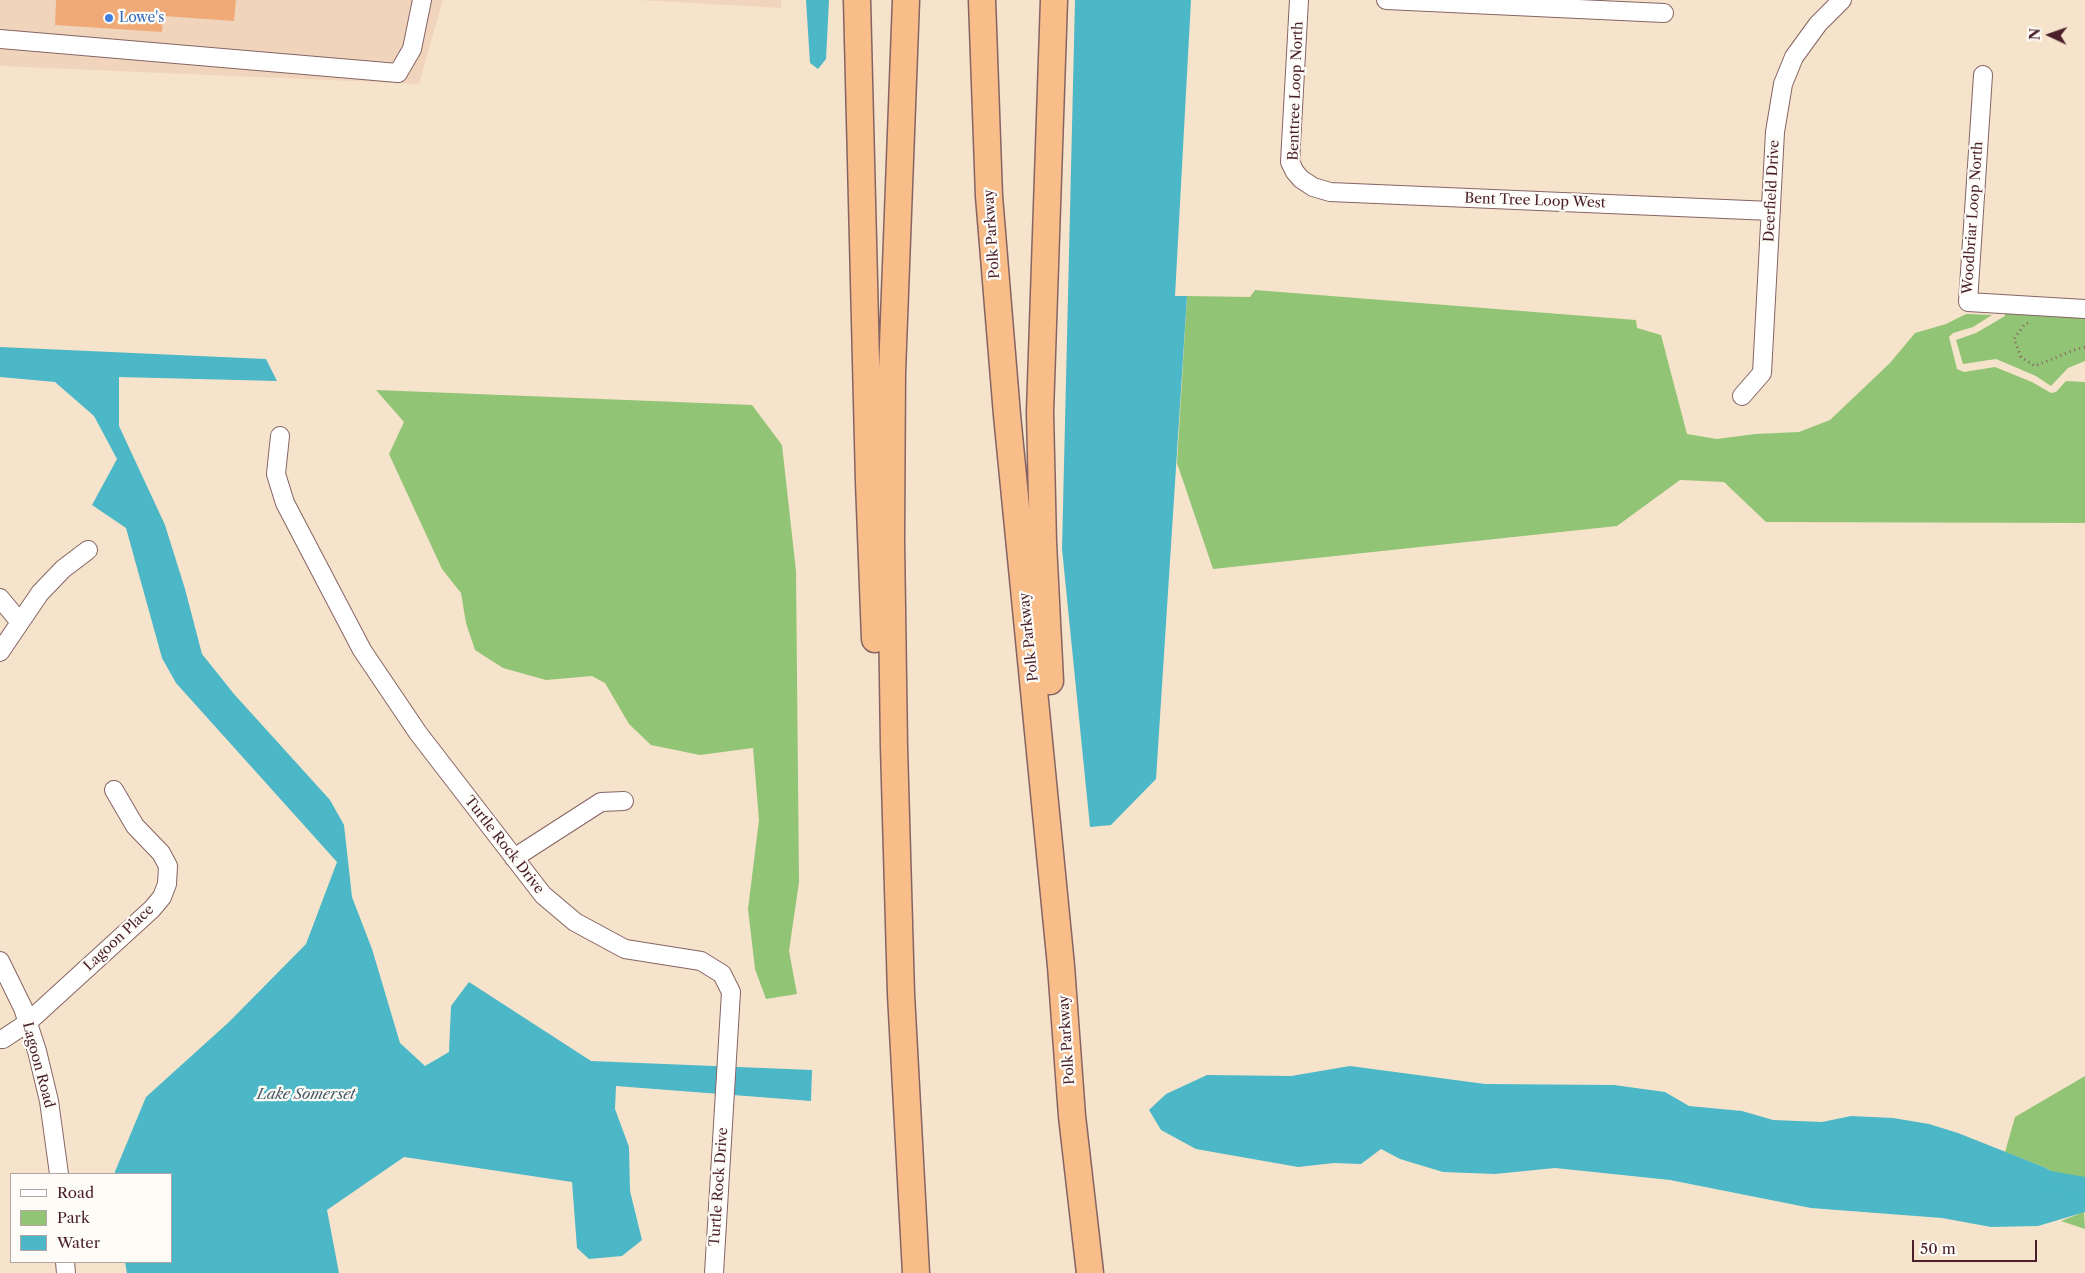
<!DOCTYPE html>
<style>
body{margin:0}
#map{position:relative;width:2085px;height:1273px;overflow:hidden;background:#f6e3cb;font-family:"Libre Caslon Text",serif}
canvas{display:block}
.legend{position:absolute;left:10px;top:1173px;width:162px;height:90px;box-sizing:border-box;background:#fdfcf7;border:1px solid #b5a4a5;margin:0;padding:6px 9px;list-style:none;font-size:15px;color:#4a1f2b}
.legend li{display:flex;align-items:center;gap:10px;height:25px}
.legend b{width:25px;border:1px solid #b5a4a5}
.north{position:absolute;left:2025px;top:10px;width:50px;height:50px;-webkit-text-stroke:4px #fdfcf7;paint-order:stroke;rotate:273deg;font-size:14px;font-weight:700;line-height:20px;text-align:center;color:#4a1f2b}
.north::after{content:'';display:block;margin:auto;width:18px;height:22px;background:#4a1f2b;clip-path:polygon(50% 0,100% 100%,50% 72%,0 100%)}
.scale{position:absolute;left:1912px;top:1240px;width:125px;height:22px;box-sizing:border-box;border:2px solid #4a1f2b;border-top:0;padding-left:6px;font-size:15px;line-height:18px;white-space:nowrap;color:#4a1f2b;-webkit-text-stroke:4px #fdfcf7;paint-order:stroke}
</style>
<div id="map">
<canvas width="2085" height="1273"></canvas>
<ul class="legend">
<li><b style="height:6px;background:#fff"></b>Road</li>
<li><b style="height:14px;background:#92c475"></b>Park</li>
<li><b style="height:14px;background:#4bb7c7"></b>Water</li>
</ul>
<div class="north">N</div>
<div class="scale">50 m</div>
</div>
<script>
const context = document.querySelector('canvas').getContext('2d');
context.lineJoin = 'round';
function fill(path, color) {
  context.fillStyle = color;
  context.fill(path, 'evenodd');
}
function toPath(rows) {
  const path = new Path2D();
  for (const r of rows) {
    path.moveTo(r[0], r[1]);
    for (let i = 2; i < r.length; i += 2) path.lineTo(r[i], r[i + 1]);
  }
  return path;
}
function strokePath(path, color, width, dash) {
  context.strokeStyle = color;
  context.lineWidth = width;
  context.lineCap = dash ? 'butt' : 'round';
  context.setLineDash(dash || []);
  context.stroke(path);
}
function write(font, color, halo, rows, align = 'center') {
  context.font = font + ' "Libre Caslon Text",serif';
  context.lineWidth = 4.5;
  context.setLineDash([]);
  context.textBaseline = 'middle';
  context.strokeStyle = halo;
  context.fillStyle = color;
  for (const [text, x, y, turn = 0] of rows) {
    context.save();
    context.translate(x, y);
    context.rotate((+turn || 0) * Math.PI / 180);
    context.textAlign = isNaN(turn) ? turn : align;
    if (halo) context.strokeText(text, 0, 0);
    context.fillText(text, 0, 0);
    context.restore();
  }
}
fill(toPath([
 [0,0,443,0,419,84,0,66],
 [638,0,781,0,781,8]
]), '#f0d5bc');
fill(toPath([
 [1255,290,1636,320,1637,328,1661,335,1687,434,1717,439,1755,434,1799,432,1830,420,1890,363,1915,333,1946,324,1966,314,1992,315,1973,327,1953,333,1949,337,1957,369,1964,372,1995,367,2032,382,2051,393,2056,392,2066,381,2085,382,2085,523,1766,522,1724,482,1680,480,1617,526,1213,569,1177,463,1187,296,1250,297],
 [2004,306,2085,310,2085,361,2068,368,2051,386,2036,376,1996,359,1963,364,1956,340,1976,333,2005,316],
 [376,390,752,405,782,445,796,571,799,882,789,951,797,994,766,999,755,969,748,909,759,820,753,748,700,755,651,745,629,724,605,683,592,676,546,680,503,668,475,650,466,623,461,593,442,569,389,454,404,422],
 [2085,1076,2085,1192,2046,1168,2005,1152,2015,1117],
 [2084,1212,2085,1229,2061,1221]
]), '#92c475');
fill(toPath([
 [806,0,829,0,826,59,818,69,810,63],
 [1075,0,1191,0,1175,296,1187,296,1156,779,1111,825,1090,827,1062,549],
 [0,347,266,359,277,381,119,377,119,426,165,525,185,589,202,654,234,694,330,800,344,825,352,897,372,949,400,1043,425,1066,449,1052,451,1006,469,982,591,1061,812,1070,811,1101,616,1086,615,1109,629,1147,630,1191,642,1240,622,1256,589,1259,577,1248,572,1182,404,1157,327,1210,339,1273,127,1273,125,1262,171,1262,171,1174,114,1174,146,1097,229,1022,306,944,337,862,176,683,162,658,126,528,92,505,117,459,94,416,55,382,0,377],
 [1350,1066,1485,1084,1614,1085,1665,1092,1689,1106,1742,1111,1773,1120,1822,1122,1851,1116,1893,1118,1929,1124,1958,1133,2046,1168,2085,1192,2085,1212,2038,1226,1991,1227,1942,1218,1811,1208,1670,1180,1555,1168,1495,1174,1443,1172,1400,1159,1381,1149,1361,1164,1334,1163,1298,1167,1196,1149,1161,1130,1149,1110,1166,1094,1207,1075,1291,1076]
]), '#4bb7c7');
strokePath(toPath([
 [2049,1180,2085,1186]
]), '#4bb7c7', 18);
fill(toPath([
 [56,0,236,0,234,21,163,16,162,32,55,25]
]), '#f0aa78');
const minor = toPath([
 [1299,0,1290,162,1295,172,1301,179,1313,187,1330,192,1771,211],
 [1386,0,1664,13],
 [0,39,398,73,412,49,422,0],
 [1983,75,1968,302,2085,309],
 [1742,396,1762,373,1775,132,1783,84,1794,57,1818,24,1842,0],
 [280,436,276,474,285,503,362,650,418,733,543,895,575,922,625,949,701,961,722,974,731,992,714,1273],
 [0,598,19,621],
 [0,652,40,593,63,569,88,550],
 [514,858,601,802,624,801],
 [0,961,23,1008,37,1051,49,1101,59,1174],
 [0,1039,3,1039,27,1023,152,909,162,897,167,884,168,866,161,853,135,826,114,790],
 [65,1262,66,1273]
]);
const highway = toPath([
 [857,0,869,482,875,639],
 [906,0,892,372,891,540,894,747,901,994,916,1273],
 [982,0,989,196,1007,415,1061,966,1072,1116,1090,1273],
 [1050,681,1043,543,1040,412,1054,0]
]);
strokePath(minor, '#866463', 20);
strokePath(highway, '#866463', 29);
strokePath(toPath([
 [2028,323,2024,325,2014,339,2021,357,2035,366,2074,350,2085,347]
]), '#866463', 3, [1, 4]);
strokePath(minor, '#fff', 18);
strokePath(highway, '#f8bd89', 26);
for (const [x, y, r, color] of [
 [109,18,5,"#3f7fe0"]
]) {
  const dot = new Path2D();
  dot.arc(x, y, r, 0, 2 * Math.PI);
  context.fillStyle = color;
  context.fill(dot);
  strokePath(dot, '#fdfcf7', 2);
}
write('14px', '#366cbe', '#fdfcf7', [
 ["Lowe's",119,18]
], 'left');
write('14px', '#4a1f2b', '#fdfcf7', [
 ["Benttree Loop North",1296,91,-88],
 ["Deerfield Drive",1772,191,-87],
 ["Bent Tree Loop West",1535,201,2],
 ["Woodbriar Loop North",1973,218,-86],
 ["Polk Parkway",992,234,-94],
 ["Polk Parkway",1029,637,-96],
 ["Turtle Rock Drive",504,845,52],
 ["Lagoon Place",119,938,-43],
 ["Polk Parkway",1067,1040,-94],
 ["Lagoon Road",38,1065,75],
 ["Turtle Rock Drive",719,1187,-86]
]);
write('italic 15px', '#4a5c69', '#fdfcf7', [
 ["Lake Somerset",306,1095]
]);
</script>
